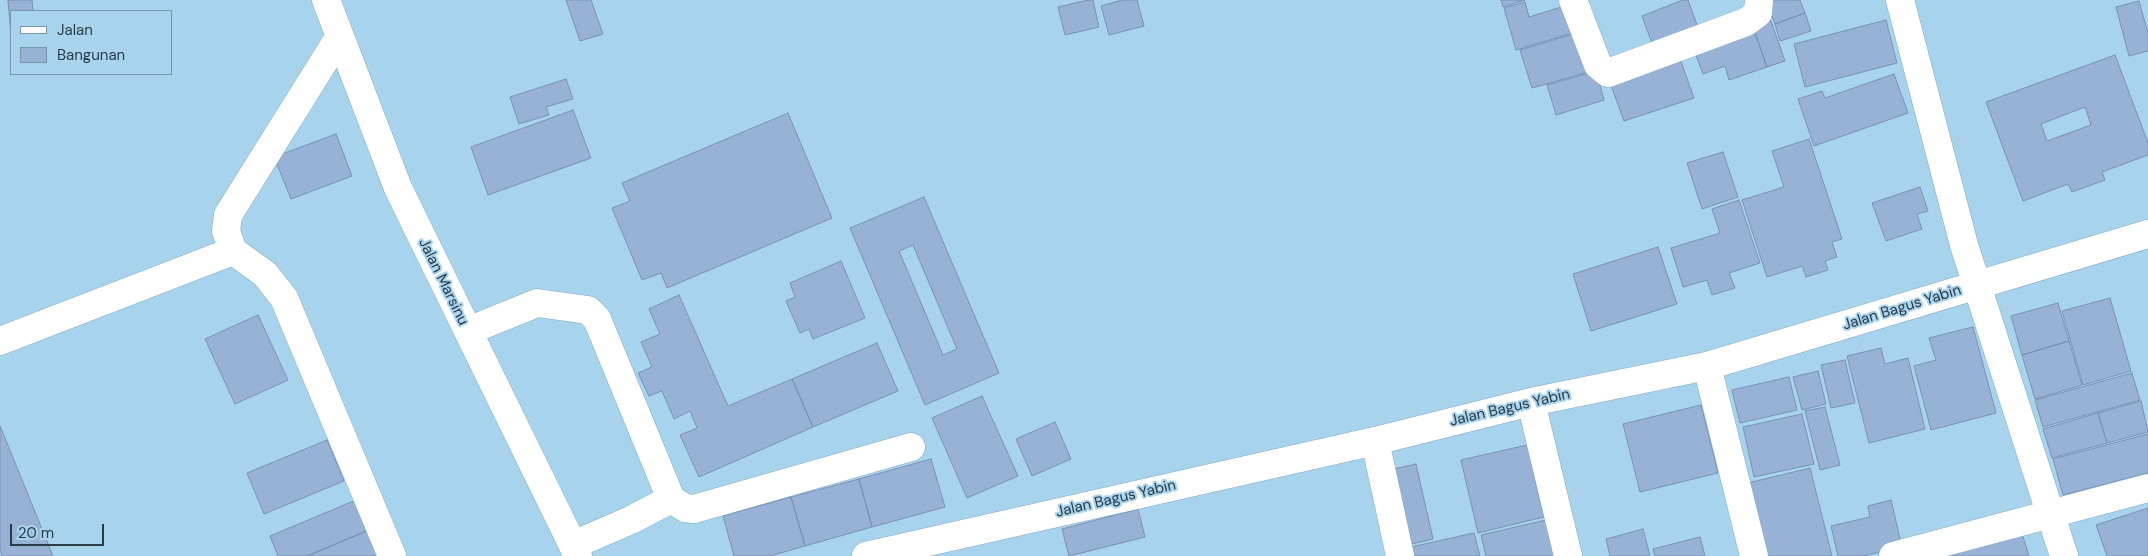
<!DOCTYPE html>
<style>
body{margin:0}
#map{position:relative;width:2148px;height:556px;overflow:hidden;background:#a8d3ed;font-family:"DM Sans",sans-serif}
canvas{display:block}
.legend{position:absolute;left:10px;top:10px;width:162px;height:65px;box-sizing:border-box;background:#a8d3ed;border:1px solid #7696aa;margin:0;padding:6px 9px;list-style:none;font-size:15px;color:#2a3b46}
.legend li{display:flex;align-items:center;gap:10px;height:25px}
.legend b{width:25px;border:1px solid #7696aa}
.scale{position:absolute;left:10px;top:524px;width:94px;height:22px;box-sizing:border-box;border:2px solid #2a3b46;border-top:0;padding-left:6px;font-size:15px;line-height:18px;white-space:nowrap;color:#2a3b46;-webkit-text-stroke:4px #a8d3ed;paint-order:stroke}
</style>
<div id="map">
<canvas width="2148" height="556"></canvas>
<ul class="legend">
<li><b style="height:6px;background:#fff"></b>Jalan</li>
<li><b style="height:14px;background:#97b2d4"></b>Bangunan</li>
</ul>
<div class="scale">20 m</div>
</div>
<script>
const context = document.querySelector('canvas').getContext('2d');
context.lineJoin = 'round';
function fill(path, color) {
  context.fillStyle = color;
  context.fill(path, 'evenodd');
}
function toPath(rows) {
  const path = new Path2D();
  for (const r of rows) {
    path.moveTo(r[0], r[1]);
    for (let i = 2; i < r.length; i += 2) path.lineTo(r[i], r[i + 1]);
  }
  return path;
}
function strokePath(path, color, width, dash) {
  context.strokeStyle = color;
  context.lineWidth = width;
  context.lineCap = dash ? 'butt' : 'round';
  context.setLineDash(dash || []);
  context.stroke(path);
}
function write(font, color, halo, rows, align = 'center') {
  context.font = font + ' "DM Sans",sans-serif';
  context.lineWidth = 4;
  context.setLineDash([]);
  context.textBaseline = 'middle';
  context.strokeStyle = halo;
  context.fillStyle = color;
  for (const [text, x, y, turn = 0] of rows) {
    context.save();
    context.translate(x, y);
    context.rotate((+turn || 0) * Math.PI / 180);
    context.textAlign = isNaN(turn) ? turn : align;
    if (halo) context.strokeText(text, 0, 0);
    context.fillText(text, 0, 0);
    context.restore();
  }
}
const building = toPath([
 [8,0,32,0,33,11,11,11,11,35,8,0],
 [566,0,591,0,603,34,580,41,566,0],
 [1088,0,1093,0,1099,27,1065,35,1058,7,1088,0],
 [1122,0,1137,0,1144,26,1109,35,1101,6,1122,0],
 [1501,0,1525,0,1503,7,1501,0],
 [1683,0,1688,0,1700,33,1654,49,1642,16,1683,0],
 [1766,0,1800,0,1805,13,1775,24,1766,0],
 [2139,1,2148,33,2148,51,2129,56,2116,7,2139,1],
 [1525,2,1529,17,1568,5,1576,32,1516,50,1504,8,1525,2],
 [1805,13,1811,31,1780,41,1775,24,1805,13],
 [1886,20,1897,63,1805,87,1794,44,1886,20],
 [1771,21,1785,61,1767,67,1753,27,1771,21],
 [1753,27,1767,67,1729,80,1725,66,1703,74,1693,47,1753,27],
 [1580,32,1592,71,1532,88,1520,50,1580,32],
 [2115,55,2148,143,2148,155,2102,172,2105,180,2072,192,2068,184,2023,201,1986,102,2115,55],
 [2085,107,2091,125,2047,141,2041,124,2085,107],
 [1679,56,1694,98,1624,121,1609,80,1679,56],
 [1596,71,1604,100,1556,115,1547,85,1596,71],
 [1894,74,1908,113,1814,146,1798,99,1822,91,1825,98,1894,74],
 [566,79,573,99,546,107,549,115,519,124,510,97,566,79],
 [573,110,591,158,488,195,471,147,573,110],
 [788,113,832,218,667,288,661,273,642,280,612,208,630,201,622,183,788,113],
 [336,134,352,176,291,199,274,157,336,134],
 [1809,139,1842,239,1832,242,1837,257,1825,261,1828,270,1806,277,1802,266,1767,277,1742,200,1784,187,1772,151,1809,139],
 [1723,152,1738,197,1702,209,1687,163,1723,152],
 [1920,187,1928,211,1917,214,1922,229,1886,241,1872,203,1920,187],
 [924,197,999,373,925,405,850,228,924,197],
 [913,245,957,349,943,355,899,251,913,245],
 [1739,200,1760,263,1729,273,1735,288,1712,295,1707,280,1683,287,1671,248,1720,233,1712,209,1739,200],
 [1658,247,1677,304,1591,331,1573,274,1658,247],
 [841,261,865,318,813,339,809,329,800,333,786,301,795,297,790,283,841,261],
 [679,295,728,406,792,379,813,427,699,477,680,435,697,428,690,411,674,419,662,391,649,396,638,373,652,367,641,342,660,334,649,309,679,295],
 [2110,298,2131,371,2083,385,2062,311,2110,298],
 [2058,303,2069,341,2022,355,2011,316,2058,303],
 [258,315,288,380,235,404,205,339,258,315],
 [1973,327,1996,413,1931,430,1914,366,1936,360,1929,338,1973,327],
 [2069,341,2082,385,2035,399,2022,355,2069,341],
 [877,343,898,391,813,427,792,379,877,343],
 [1881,348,1885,364,1908,358,1925,429,1869,443,1847,356,1881,348],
 [1845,360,1855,403,1831,408,1821,365,1845,360],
 [1818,371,1826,404,1802,410,1793,377,1818,371],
 [2132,373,2140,400,2043,427,2035,400,2132,373],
 [1789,377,1797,410,1740,423,1732,390,1789,377],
 [982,396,1018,476,967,498,932,418,982,396],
 [2141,401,2148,432,2107,443,2098,413,2141,401],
 [1701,405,1718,473,1640,492,1623,424,1701,405],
 [1825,407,1840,465,1820,470,1805,411,1825,407],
 [2098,413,2107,443,2052,458,2043,429,2098,413],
 [1802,414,1814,464,1754,477,1743,427,1802,414],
 [1055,422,1071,459,1032,476,1016,439,1055,422],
 [0,426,53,556,2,556,0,550,0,426],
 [2148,434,2148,473,2063,495,2053,459,2148,434],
 [327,440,344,481,264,514,247,473,327,440],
 [1527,445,1544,517,1478,533,1461,460,1527,445],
 [931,459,945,507,872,527,859,479,931,459],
 [1416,464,1433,539,1412,544,1394,469,1416,464],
 [1810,468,1832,556,1766,556,1748,483,1810,468],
 [859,479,872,527,805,546,791,497,859,479],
 [791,497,805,546,770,556,734,556,723,516,791,497],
 [356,500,369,530,307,556,278,556,270,536,356,500],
 [1891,500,1902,547,1863,556,1838,556,1831,526,1870,517,1868,506,1891,500],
 [2148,508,2148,556,2107,556,2096,525,2148,508],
 [1138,509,1145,537,1069,556,1062,529,1138,509],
 [1546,520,1554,556,1486,556,1481,535,1546,520],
 [1643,529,1650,556,1610,556,1606,539,1643,529],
 [369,530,380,556,307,556,369,530],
 [2021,530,2029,556,1950,556,1949,550,2021,530],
 [1474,533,1480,556,1413,556,1411,547,1474,533],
 [1700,537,1705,556,1655,556,1653,549,1700,537]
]);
fill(building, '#97b2d4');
strokePath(building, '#7792b3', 1);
const minor = toPath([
 [326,0,398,188,578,556],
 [1573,0,1598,65,1608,73,1746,22,1758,13,1759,0],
 [1900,0,1964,245,2064,556],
 [340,36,228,215,226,231,233,251,265,274,284,298,392,556],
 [468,331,537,303,588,310,597,319,671,499,685,508,694,509,911,447],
 [0,341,233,251],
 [1707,366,1754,556],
 [1531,402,1568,556],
 [1375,441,1400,556],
 [573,545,631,520,671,499],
 [866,556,1375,441,1531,402,1707,366,2148,234],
 [1893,556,2148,488]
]);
strokePath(minor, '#81abc4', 29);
strokePath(minor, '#fff', 28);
write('15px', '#2a3b46', '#a8d3ed', [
 ["Jalan Marsinu",443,282,64],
 ["Jalan Bagus Yabin",1902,308,-17],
 ["Jalan Bagus Yabin",1510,408,-13],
 ["Jalan Bagus Yabin",1116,499,-13]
]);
</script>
